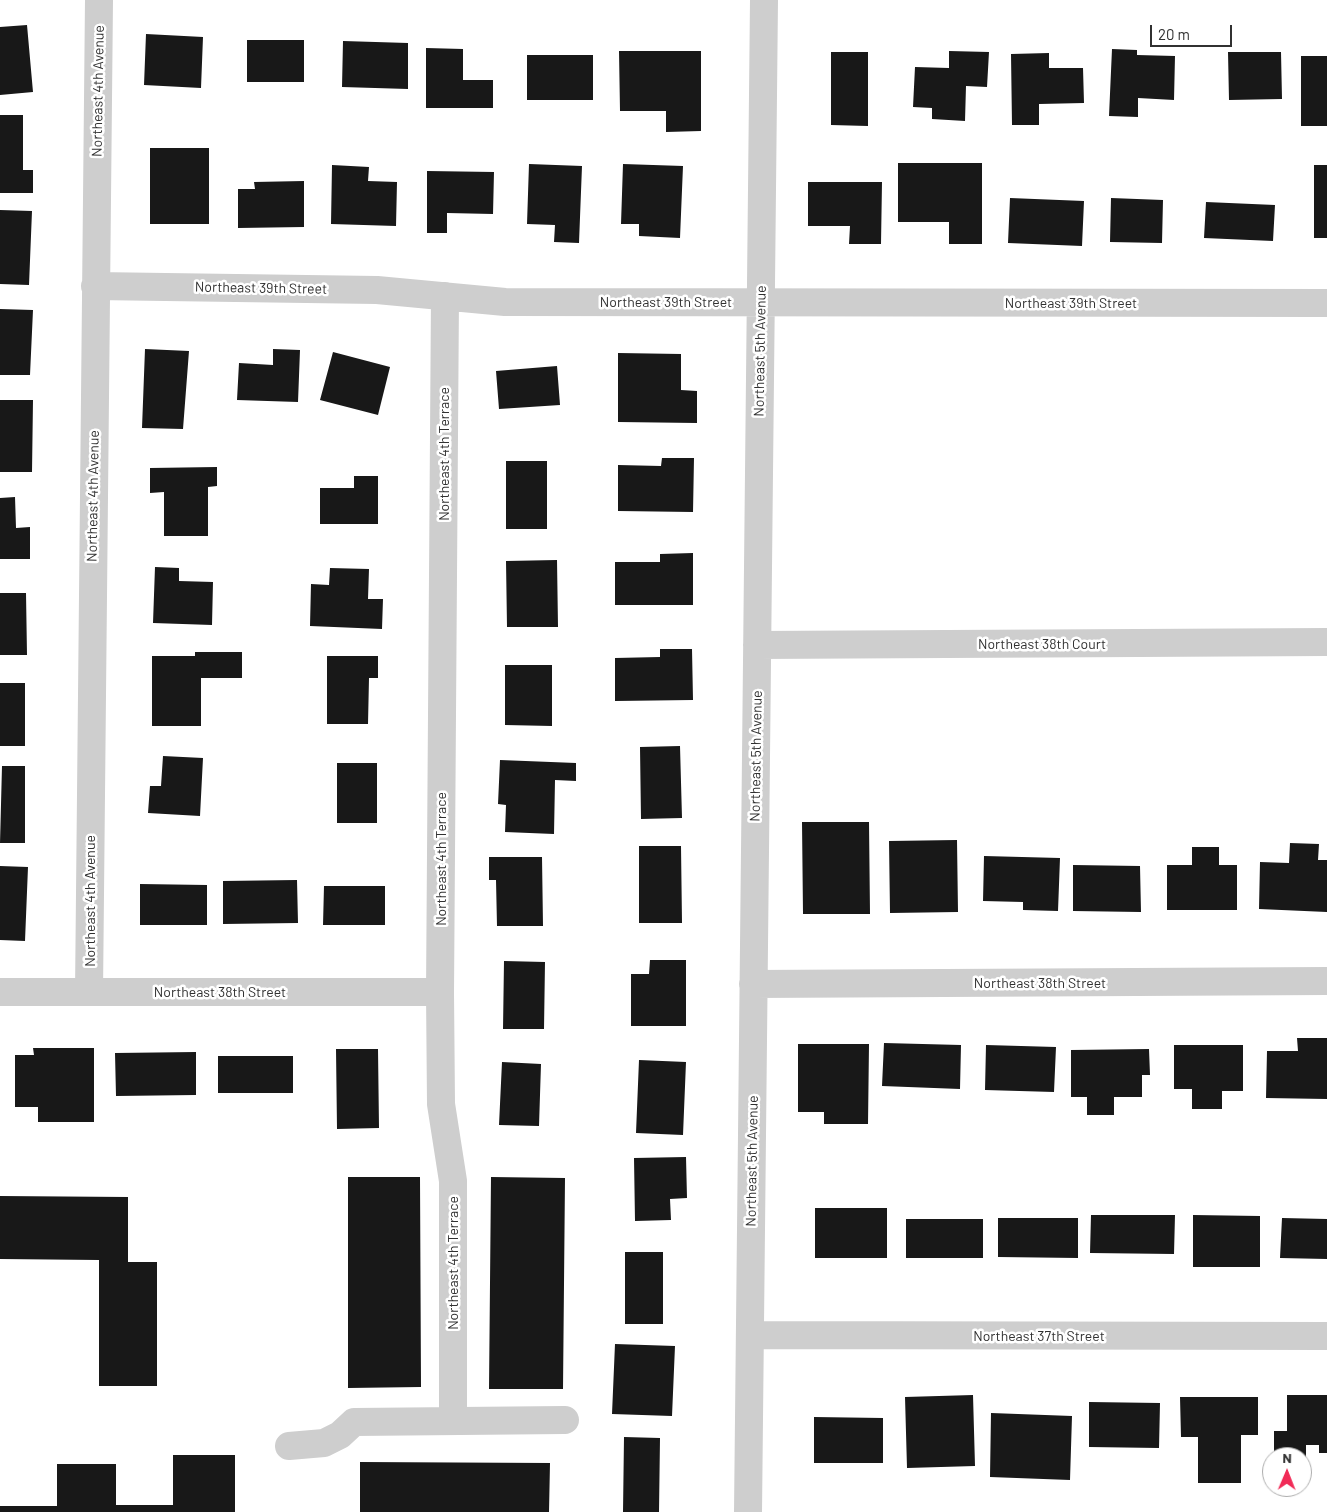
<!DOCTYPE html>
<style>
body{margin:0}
#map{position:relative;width:1327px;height:1512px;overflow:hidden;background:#fff;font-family:Barlow,sans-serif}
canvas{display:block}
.north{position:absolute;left:1262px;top:1447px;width:50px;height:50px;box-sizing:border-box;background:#fff;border:1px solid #adadad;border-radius:50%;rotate:1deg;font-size:14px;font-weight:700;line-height:20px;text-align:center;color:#313131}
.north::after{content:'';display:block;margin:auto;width:18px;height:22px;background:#f12b57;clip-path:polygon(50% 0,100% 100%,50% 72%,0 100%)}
.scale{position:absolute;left:1150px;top:25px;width:82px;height:22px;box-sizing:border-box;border:2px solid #313131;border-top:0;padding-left:6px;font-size:15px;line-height:18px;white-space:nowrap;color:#313131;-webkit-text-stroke:4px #fff;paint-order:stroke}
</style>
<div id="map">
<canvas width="1327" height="1512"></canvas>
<div class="north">N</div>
<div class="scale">20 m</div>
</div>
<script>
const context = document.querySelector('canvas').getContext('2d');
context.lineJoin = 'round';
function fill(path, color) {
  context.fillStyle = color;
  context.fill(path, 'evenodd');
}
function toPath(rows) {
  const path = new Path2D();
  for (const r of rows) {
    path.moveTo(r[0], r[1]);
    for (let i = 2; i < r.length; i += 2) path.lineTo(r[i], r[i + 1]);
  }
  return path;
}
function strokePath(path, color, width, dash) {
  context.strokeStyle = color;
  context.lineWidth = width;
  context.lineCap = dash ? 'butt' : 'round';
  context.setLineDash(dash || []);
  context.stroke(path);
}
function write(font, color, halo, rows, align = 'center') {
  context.font = font + ' Barlow,sans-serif';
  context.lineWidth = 5;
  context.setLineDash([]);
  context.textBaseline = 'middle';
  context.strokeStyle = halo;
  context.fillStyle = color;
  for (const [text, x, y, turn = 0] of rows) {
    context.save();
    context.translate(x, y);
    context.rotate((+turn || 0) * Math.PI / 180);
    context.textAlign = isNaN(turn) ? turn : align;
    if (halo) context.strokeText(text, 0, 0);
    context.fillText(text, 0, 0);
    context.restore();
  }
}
fill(toPath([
 [27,25,33,92,0,95,0,27],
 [146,34,203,37,201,88,144,85],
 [247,40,304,40,304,82,247,82],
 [343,41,408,43,408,89,342,87],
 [426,48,463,49,463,80,493,80,493,108,426,108],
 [1112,49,1137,50,1137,55,1175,56,1174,100,1138,98,1138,117,1109,116],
 [619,51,701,51,701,131,666,132,666,111,620,111],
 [949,51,989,52,987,87,966,86,965,121,932,119,932,108,913,107,915,67,949,68],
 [831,52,868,52,868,126,831,125],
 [1228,52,1281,52,1282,99,1229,100],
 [1049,53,1049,68,1083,68,1084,103,1039,104,1039,125,1012,125,1011,54],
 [527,55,593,55,593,100,527,100],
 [1301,56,1327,56,1327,126,1301,126],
 [0,115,23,115,23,170,33,170,33,193,0,193],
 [150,148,209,148,209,224,150,224],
 [898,163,982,163,982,244,949,244,949,222,898,222],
 [529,164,582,166,579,243,554,242,555,225,527,224],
 [623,164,683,166,680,238,639,236,639,224,621,224],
 [332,165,369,167,368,181,397,182,396,226,331,224],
 [1314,165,1327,165,1327,238,1314,238],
 [427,171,494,172,493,214,447,213,447,233,427,233],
 [304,181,304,227,238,228,238,189,255,189,254,182],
 [808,182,882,182,881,244,849,244,850,226,808,226],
 [1010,198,1084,201,1082,246,1008,243],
 [1111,198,1163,200,1162,243,1110,242],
 [1206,202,1275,205,1273,241,1204,238],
 [0,210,32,211,29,285,0,284],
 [0,309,33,310,30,375,0,375],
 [145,349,189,351,183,429,142,428],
 [273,349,300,350,298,402,237,400,239,363,273,365],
 [333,352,390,367,378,415,320,400],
 [618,353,681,354,681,390,697,391,697,423,618,422],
 [557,366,560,405,499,409,496,371],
 [0,400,33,400,32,472,0,472],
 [662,458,694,458,693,512,618,511,618,465,661,466],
 [506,461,547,461,547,529,506,529],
 [217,467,217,486,208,487,208,536,164,536,164,492,150,493,150,468],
 [354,476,378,476,378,524,320,524,320,488,354,488],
 [15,497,16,528,30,527,30,559,0,559,0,498],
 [693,553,693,605,615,605,615,562,660,562,660,554],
 [557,560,558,627,507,627,506,561],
 [155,567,179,568,179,581,213,582,212,625,153,623],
 [330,568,369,569,368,599,383,599,382,629,310,626,311,584,329,585],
 [0,593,26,593,27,655,0,655],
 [660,649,692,649,693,700,615,701,615,658,660,657],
 [195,652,242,652,242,678,201,678,201,726,152,726,152,656,195,656],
 [327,656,378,656,378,678,369,678,368,724,327,724],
 [505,665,552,665,552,726,505,725],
 [0,683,25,683,25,746,0,746],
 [680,746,682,818,641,819,640,747],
 [163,756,203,758,200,816,148,813,150,786,161,786],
 [500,760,576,763,576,781,555,780,554,834,505,832,506,805,498,804],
 [337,763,377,763,377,823,337,823],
 [2,766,25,766,25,843,0,843],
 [802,822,869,822,870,914,803,914],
 [957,840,958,912,890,913,889,841],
 [1290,843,1319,844,1318,860,1327,860,1327,912,1259,909,1260,862,1289,863],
 [639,846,681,846,682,923,639,923],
 [1192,847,1219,847,1219,865,1237,865,1237,910,1167,910,1167,865,1192,865],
 [984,856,1060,858,1058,911,1023,910,1023,902,983,901],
 [489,857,542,857,543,926,497,926,496,880,489,880],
 [1073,865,1140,866,1141,912,1073,911],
 [0,866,28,867,25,941,0,940],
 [297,880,298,923,223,924,223,881],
 [140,884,207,885,207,925,140,925],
 [324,886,385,886,385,925,323,925],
 [650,960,686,960,686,1026,631,1026,631,974,649,974],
 [504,961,545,962,544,1029,503,1029],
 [1297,1038,1327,1038,1327,1099,1266,1098,1267,1051,1298,1051],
 [884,1043,961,1045,960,1089,882,1086],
 [798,1044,869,1044,868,1124,824,1124,824,1112,798,1112],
 [986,1045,1056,1047,1054,1092,985,1090],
 [1174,1045,1243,1045,1243,1091,1222,1091,1222,1109,1192,1109,1192,1089,1174,1089],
 [33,1048,94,1048,94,1122,38,1122,38,1107,15,1107,15,1055,34,1055],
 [336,1049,378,1049,379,1128,337,1129],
 [1149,1049,1150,1075,1142,1075,1142,1097,1114,1097,1114,1115,1087,1115,1087,1097,1071,1097,1071,1050],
 [196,1052,196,1095,116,1096,115,1053],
 [218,1056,293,1056,293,1093,218,1093],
 [639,1060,686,1062,683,1135,636,1133],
 [502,1062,541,1064,539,1126,499,1125],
 [686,1157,687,1198,670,1199,671,1220,635,1221,634,1158],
 [348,1177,420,1177,421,1387,348,1388],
 [491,1177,565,1178,563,1389,489,1389],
 [0,1196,128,1197,128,1262,157,1262,157,1386,99,1386,99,1260,0,1259],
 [815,1208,887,1208,887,1258,815,1258],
 [1091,1215,1175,1215,1174,1254,1090,1253],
 [1193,1215,1260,1216,1260,1267,1193,1267],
 [998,1218,1078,1218,1078,1258,998,1257],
 [1282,1218,1327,1219,1327,1259,1280,1258],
 [906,1219,983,1219,983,1258,906,1258],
 [625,1252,663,1252,663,1324,625,1324],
 [615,1344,675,1346,672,1416,612,1414],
 [973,1395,975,1466,907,1468,905,1397],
 [1287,1395,1327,1395,1327,1453,1319,1453,1319,1445,1306,1445,1306,1471,1302,1471,1302,1457,1274,1457,1274,1431,1287,1431],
 [1180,1397,1258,1397,1258,1435,1241,1435,1241,1483,1198,1483,1198,1437,1181,1437],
 [1089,1402,1160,1403,1159,1448,1089,1447],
 [991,1413,1072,1416,1070,1480,990,1477],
 [814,1417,883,1418,883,1463,814,1463],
 [624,1437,660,1438,659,1512,623,1512],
 [173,1455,235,1455,235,1512,0,1512,0,1506,57,1506,57,1464,116,1464,116,1505,173,1505],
 [360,1462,550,1463,549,1512,360,1512]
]), '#181818');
strokePath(toPath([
 [95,286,377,290,505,302,1327,303],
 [445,296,440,992,441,1104,453,1181,453,1421],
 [757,645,1327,642],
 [753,984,1327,981],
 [0,992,440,992],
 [89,992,99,0],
 [750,1335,1327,1336],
 [289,1446,324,1443,340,1435,354,1422,565,1420],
 [748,1512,764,0]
]), '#cecece', 28);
write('14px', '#313131', '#fff', [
 ["Northeast 4th Avenue",98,91,-89],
 ["Northeast 39th Street",261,288,1],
 ["Northeast 39th Street",666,302],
 ["Northeast 39th Street",1071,303],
 ["Northeast 5th Avenue",760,351,-89],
 ["Northeast 4th Terrace",444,454,-90],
 ["Northeast 4th Avenue",93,496,-89],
 ["Northeast 38th Court",1042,644],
 ["Northeast 5th Avenue",756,756,-89],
 ["Northeast 4th Terrace",441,859,-90],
 ["Northeast 4th Avenue",90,901,-90],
 ["Northeast 38th Street",1040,983],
 ["Northeast 38th Street",220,992],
 ["Northeast 5th Avenue",752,1161,-89],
 ["Northeast 4th Terrace",453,1263,-90],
 ["Northeast 37th Street",1039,1336]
]);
</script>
